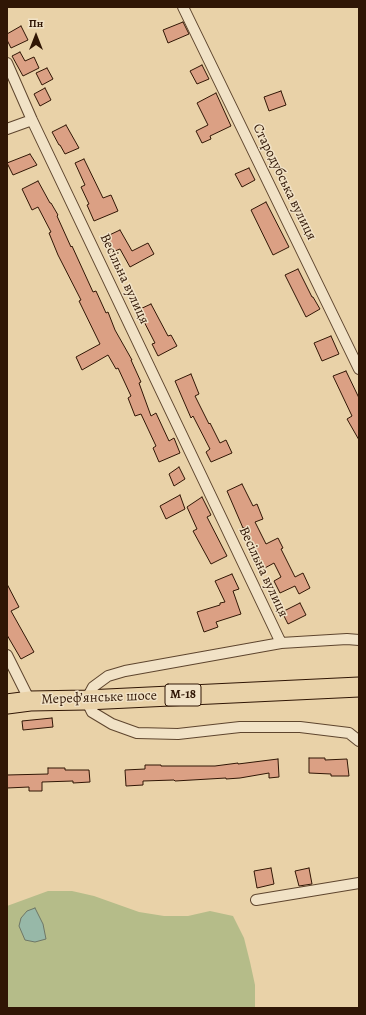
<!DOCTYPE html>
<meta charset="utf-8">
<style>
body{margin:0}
#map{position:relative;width:366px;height:1015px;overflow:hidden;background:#e9d2a8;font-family:Alegreya,serif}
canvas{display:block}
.frame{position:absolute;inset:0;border:8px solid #301605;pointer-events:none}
.north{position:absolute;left:16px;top:16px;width:40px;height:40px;-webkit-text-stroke:3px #f1e2c6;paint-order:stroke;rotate:0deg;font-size:11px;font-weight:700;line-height:16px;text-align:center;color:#301605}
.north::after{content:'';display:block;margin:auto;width:14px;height:18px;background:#301605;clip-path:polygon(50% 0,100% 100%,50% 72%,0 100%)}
</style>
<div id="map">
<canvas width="366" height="1015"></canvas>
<div class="frame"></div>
<div class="north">Пн</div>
</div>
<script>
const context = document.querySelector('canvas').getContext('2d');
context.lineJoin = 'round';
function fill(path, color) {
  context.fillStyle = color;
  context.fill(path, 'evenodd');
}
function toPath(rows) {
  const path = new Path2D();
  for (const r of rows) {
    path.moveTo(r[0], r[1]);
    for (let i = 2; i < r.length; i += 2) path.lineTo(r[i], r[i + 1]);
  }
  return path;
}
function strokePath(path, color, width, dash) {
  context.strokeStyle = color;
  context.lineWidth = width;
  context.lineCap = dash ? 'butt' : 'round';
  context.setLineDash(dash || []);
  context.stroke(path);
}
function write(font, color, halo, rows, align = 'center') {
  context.font = font + ' Alegreya,serif';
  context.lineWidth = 3;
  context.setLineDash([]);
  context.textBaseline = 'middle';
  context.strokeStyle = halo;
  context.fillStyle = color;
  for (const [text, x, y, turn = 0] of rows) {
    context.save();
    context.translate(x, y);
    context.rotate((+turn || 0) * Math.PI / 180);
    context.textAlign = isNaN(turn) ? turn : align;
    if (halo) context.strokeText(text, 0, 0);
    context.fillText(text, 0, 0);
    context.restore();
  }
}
fill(toPath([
 [48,891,72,891,94,896,139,912,164,916,188,916,210,911,233,916,244,938,250,962,255,985,255,1008,7,1008,7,906]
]), '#b5bc89');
const water = toPath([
 [35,908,43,924,46,939,35,942,25,940,19,926,21,918,27,911,35,908]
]);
fill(water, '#97b8a8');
strokePath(water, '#6e7767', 1);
const building = toPath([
 [183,22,189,34,168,43,163,30,183,22],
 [21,26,28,40,11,48,7,40,7,34,21,26],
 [20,52,25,61,34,57,39,68,23,76,12,56,20,52],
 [202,65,209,79,197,84,190,71,202,65],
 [47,68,53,79,42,85,36,73,47,68],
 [45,88,51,100,40,106,34,94,45,88],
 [281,91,286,105,269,111,264,97,281,91],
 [216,93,231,126,210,136,211,139,202,143,196,131,208,125,197,103,216,93],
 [66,125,79,148,65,154,60,145,59,145,52,132,66,125],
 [30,154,37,165,13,175,7,163,30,154],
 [84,159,103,198,111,195,118,211,94,221,87,205,89,204,81,187,85,185,75,163,84,159],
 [249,168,255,180,242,187,235,174,249,168],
 [38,181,50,203,51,203,58,215,57,216,71,247,72,246,93,292,96,291,106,313,108,312,115,330,132,360,131,360,141,382,139,383,151,416,156,413,169,441,174,438,180,453,159,462,153,448,156,446,141,414,135,416,128,398,131,396,118,368,116,369,108,355,82,370,76,357,100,344,79,301,81,300,58,255,49,233,51,232,38,207,32,210,22,189,38,181],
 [266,202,289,247,273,255,251,210,266,202],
 [120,230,132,251,148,243,154,254,130,267,120,249,110,253,101,239,120,230],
 [298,269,312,297,313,297,320,309,306,317,285,275,298,269],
 [151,304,168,336,171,335,177,346,158,356,152,344,155,343,138,310,151,304],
 [331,336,339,354,322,361,314,343,331,336],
 [346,371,359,398,359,440,347,419,352,416,333,376,346,371],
 [191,374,199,394,195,396,209,424,210,423,220,443,226,440,232,453,211,462,206,452,210,449,193,416,191,418,175,381,191,374],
 [179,467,185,479,174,486,169,474,179,467],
 [242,484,253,506,257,504,263,519,255,522,266,544,278,538,283,548,281,549,295,577,303,573,310,588,299,594,295,586,280,593,274,581,281,577,274,563,263,569,244,527,243,528,227,491,242,484],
 [180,495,185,509,166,519,160,506,180,495],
 [202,497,211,515,207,517,227,556,211,564,193,531,197,529,187,507,202,497],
 [232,574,239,589,233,591,241,614,216,622,218,627,204,632,197,612,220,605,220,603,225,602,215,581,232,574],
 [7,584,19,607,11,611,34,652,21,659,7,635,7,584],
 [300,603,306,615,288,624,282,612,300,603],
 [52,718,53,727,23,730,22,721,52,718],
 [309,758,325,758,325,760,347,759,349,776,331,776,331,774,309,773,309,758],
 [278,759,279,777,269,778,269,773,240,778,226,779,226,778,175,781,174,780,143,781,143,785,126,786,125,770,145,769,145,765,161,765,161,766,215,766,238,763,238,764,278,759],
 [48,768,65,768,65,770,89,770,90,782,73,783,73,781,42,782,42,791,29,791,29,787,7,788,7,775,48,774,48,768],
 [271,868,274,884,257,888,254,871,271,868],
 [309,868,312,884,299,886,295,871,309,868]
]);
fill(building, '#dba084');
strokePath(building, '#301605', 1);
const street = toPath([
 [183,7,359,369],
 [7,63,32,120,281,643],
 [7,129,32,120],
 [359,640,347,639,281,643,125,671,108,676,93,687,86,700,92,712,112,724,137,733,178,734,240,727,300,727,349,733,359,741],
 [7,655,30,701],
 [256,900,359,883]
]);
const highway = toPath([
 [7,704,30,701,86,700,359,687]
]);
strokePath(street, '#5e452e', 12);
strokePath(highway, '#301605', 21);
strokePath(toPath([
 [359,7,359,8]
]), '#301605', 2, [1, 2]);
strokePath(street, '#f1e2c6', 10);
strokePath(highway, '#e9d2a8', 19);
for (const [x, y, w] of [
 [183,695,36]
]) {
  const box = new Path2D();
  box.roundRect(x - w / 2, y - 11, w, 22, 3);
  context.fillStyle = '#f1e2c6';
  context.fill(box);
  strokePath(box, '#301605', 1);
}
write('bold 13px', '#301605', null, [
 ["М-18",183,695]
]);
write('14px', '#301605', '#f1e2c6', [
 ["Стародубська вулиця",284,182,64],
 ["Весільна вулиця",124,279,65],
 ["Весільна вулиця",263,572,65],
 ["Мереф’янське шосе",99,698,-2]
]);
</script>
